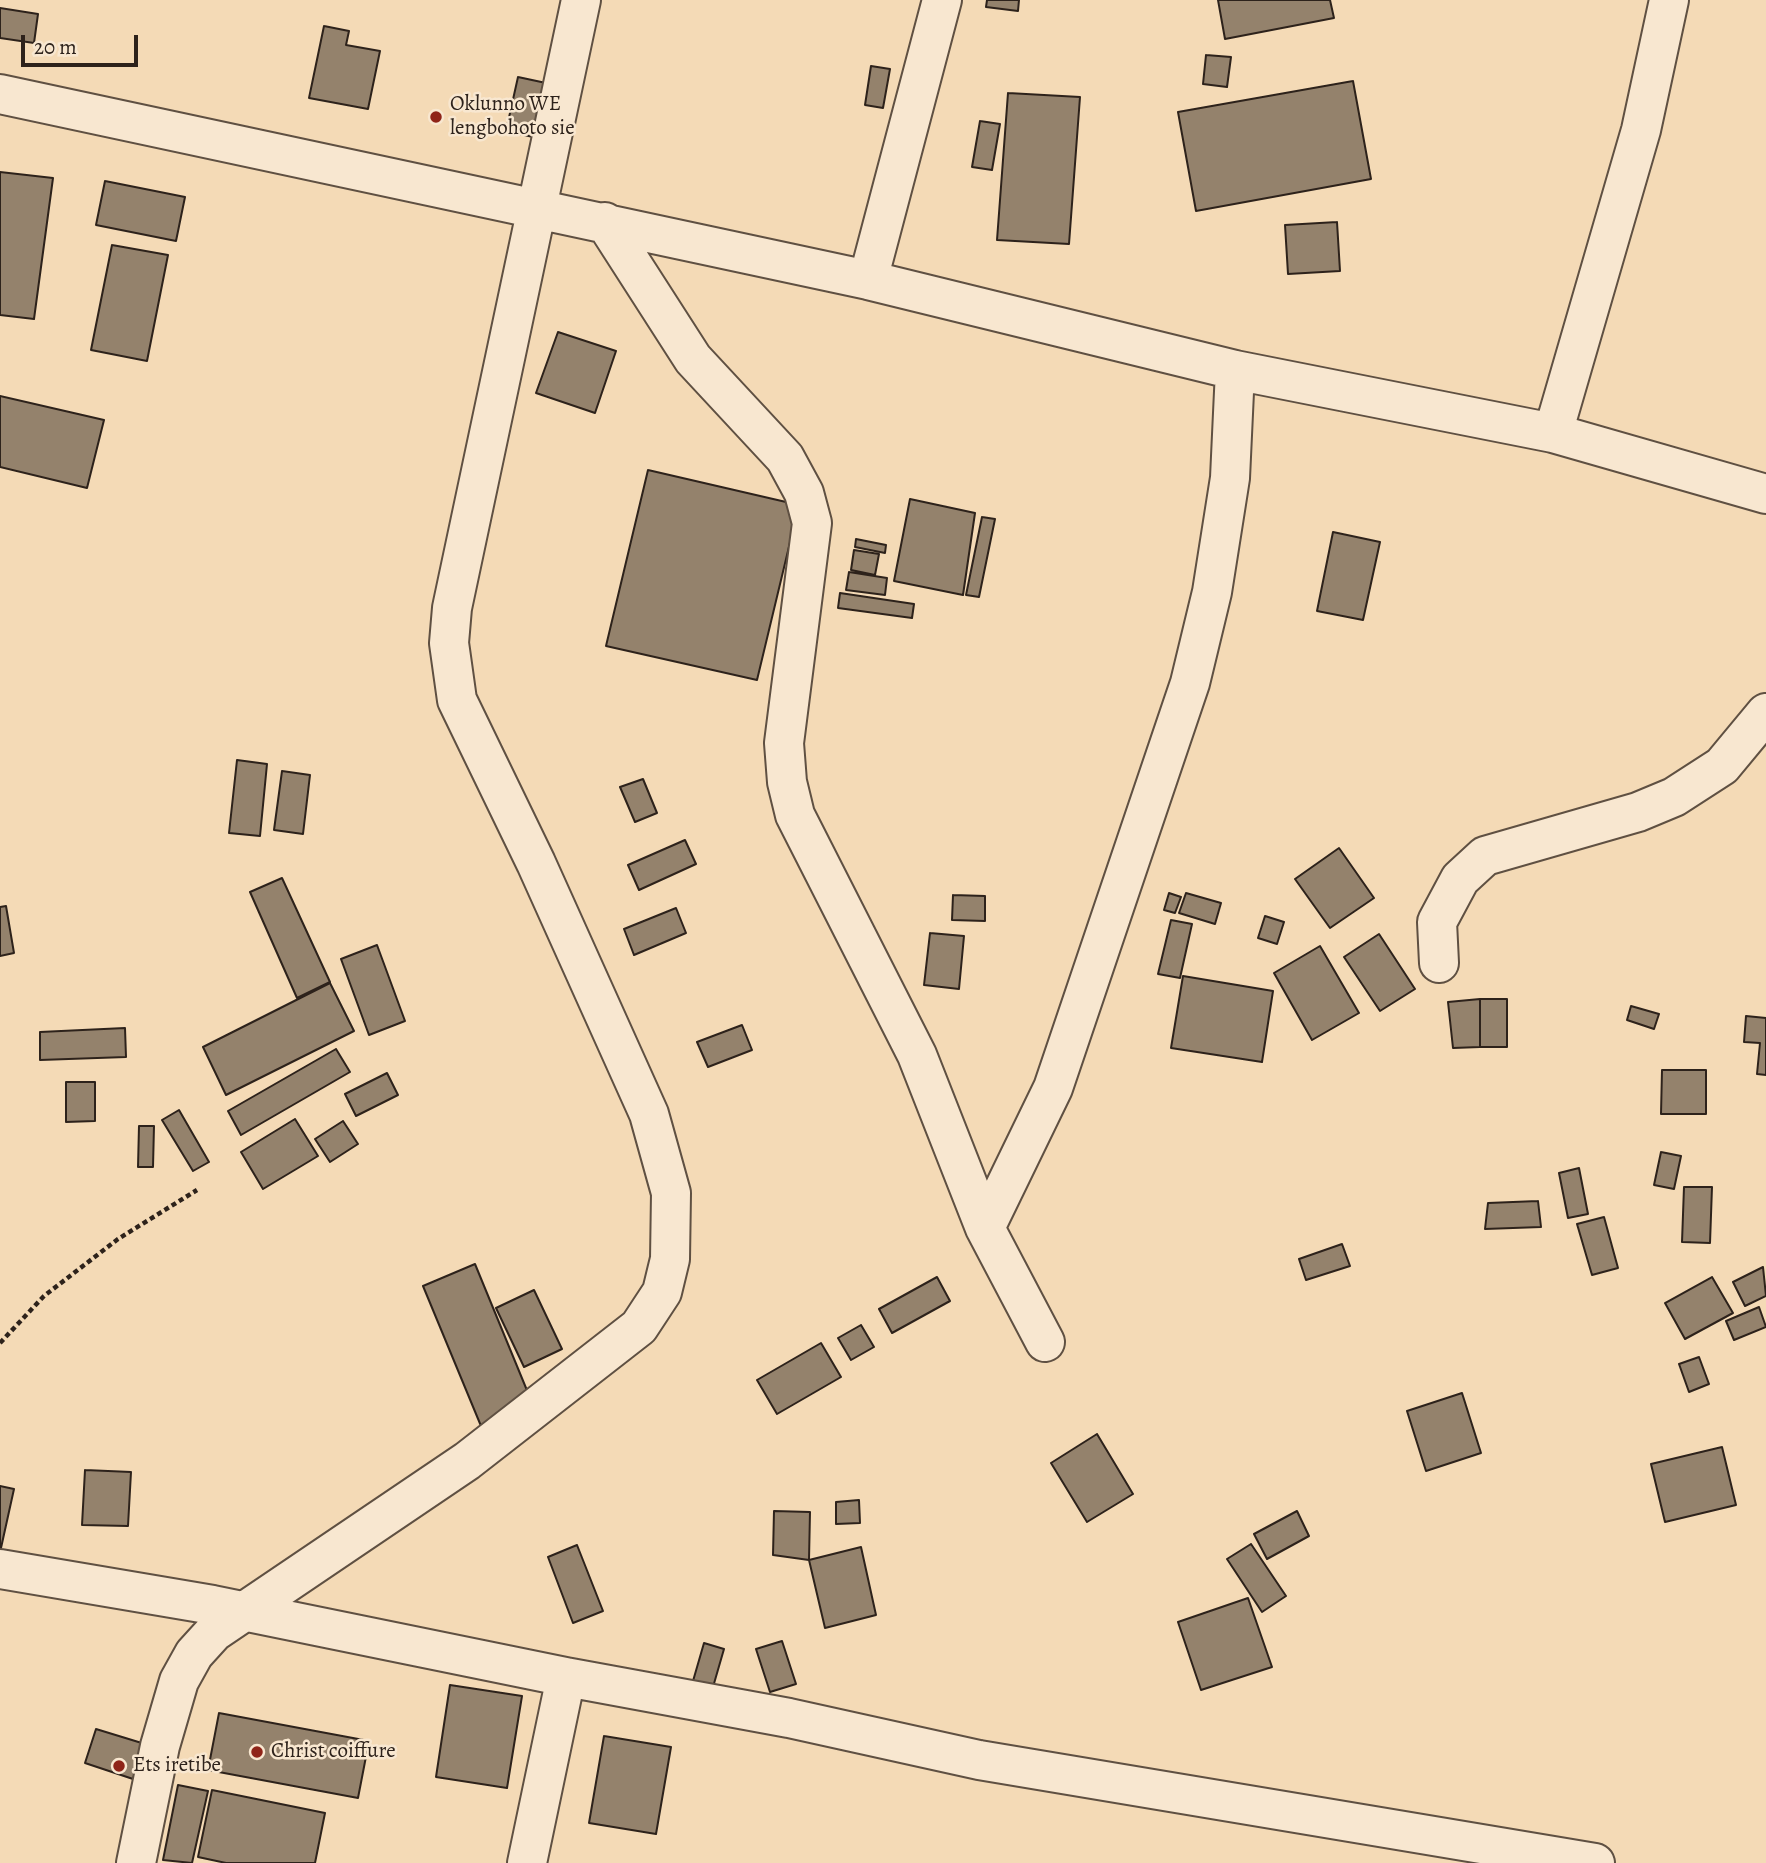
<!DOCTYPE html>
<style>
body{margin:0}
#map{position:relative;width:1766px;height:1863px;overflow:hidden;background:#f4dab6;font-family:Alegreya,serif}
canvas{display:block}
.scale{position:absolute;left:21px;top:35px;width:117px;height:32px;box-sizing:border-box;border:4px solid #2d221b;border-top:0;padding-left:9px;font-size:21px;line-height:24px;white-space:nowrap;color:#2d221b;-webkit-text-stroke:5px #f8e7d0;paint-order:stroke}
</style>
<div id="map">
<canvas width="1766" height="1863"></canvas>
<div class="scale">20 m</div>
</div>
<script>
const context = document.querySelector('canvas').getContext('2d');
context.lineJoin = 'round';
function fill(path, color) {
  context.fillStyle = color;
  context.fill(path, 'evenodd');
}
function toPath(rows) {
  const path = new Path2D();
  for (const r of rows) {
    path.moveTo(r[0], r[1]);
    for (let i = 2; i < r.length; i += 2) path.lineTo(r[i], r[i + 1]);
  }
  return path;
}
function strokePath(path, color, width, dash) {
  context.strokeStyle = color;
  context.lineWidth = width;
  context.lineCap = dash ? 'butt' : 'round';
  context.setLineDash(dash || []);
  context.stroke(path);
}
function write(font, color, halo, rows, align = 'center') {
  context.font = font + ' Alegreya,serif';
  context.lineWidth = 5;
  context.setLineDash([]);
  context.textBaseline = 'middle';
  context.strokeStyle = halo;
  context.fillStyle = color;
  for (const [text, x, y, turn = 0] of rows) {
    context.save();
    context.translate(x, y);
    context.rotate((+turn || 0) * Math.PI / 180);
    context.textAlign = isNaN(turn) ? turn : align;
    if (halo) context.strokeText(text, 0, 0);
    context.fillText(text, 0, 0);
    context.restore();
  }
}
const building = toPath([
 [987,0,1019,0,1018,11,986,7,987,0],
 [1218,0,1330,0,1334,18,1225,39,1218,0],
 [0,8,38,14,34,43,0,38,0,8],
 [324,26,349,31,346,45,380,51,368,109,309,98,324,26],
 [1206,55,1231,57,1227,87,1203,84,1206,55],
 [871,66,890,69,883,108,865,105,871,66],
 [518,77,546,83,533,137,506,131,518,77],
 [1353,81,1371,179,1196,211,1178,112,1353,81],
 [1008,93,1080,97,1069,244,997,240,1008,93],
 [980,121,1000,124,992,170,972,167,980,121],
 [0,172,53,178,34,319,0,315,0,172],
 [105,181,185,197,176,241,96,225,105,181],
 [1337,222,1340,271,1288,274,1285,225,1337,222],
 [112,245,168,255,147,361,91,350,112,245],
 [558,332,616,351,595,413,536,393,558,332],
 [0,396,104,420,87,488,0,467,0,396],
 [648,470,799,505,757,680,606,646,648,470],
 [910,499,975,513,963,595,894,581,910,499],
 [982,517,995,519,979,597,966,595,982,517],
 [1333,532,1380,542,1363,620,1317,611,1333,532],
 [856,539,886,545,885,553,855,547,856,539],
 [854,550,879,554,875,575,851,570,854,550],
 [849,572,887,578,885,595,846,590,849,572],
 [840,593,914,604,912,618,838,608,840,593],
 [237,760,267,764,260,836,229,833,237,760],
 [282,771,310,775,303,834,274,830,282,771],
 [643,779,657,813,635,822,620,787,643,779],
 [685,840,696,864,639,890,628,865,685,840],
 [1339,848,1374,898,1330,928,1295,879,1339,848],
 [282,878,330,982,297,998,250,892,282,878],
 [1169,893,1181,897,1175,913,1164,910,1169,893],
 [1186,893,1221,903,1215,924,1179,913,1186,893],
 [953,895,985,896,985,921,952,920,953,895],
 [6,906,14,953,0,956,0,907,6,906],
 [676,908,686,933,634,955,624,929,676,908],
 [1265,916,1284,922,1277,944,1258,938,1265,916],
 [1171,920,1192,924,1180,978,1158,974,1171,920],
 [930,933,964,936,959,989,924,985,930,933],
 [1379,934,1415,989,1380,1011,1344,957,1379,934],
 [377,945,405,1021,369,1035,341,959,377,945],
 [1320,946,1359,1013,1312,1040,1274,973,1320,946],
 [1183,976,1273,991,1262,1062,1171,1048,1183,976],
 [330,983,354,1031,226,1095,203,1047,330,983],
 [1480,999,1507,999,1507,1047,1480,1047,1480,999],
 [1480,999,1480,1047,1453,1048,1448,1002,1480,999],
 [1631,1006,1659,1014,1654,1029,1627,1020,1631,1006],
 [1746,1016,1766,1018,1766,1075,1757,1074,1760,1043,1744,1042,1746,1016],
 [742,1025,752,1050,708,1067,697,1042,742,1025],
 [125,1028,126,1057,40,1060,40,1032,125,1028],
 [336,1049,350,1072,241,1135,228,1111,336,1049],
 [1662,1070,1706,1070,1706,1114,1661,1114,1662,1070],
 [387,1073,398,1095,356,1116,345,1094,387,1073],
 [66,1082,95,1082,95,1121,66,1122,66,1082],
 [179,1110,209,1162,193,1171,162,1120,179,1110],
 [295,1119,318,1156,263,1189,241,1152,295,1119],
 [343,1121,358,1144,330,1162,315,1139,343,1121],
 [139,1126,154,1126,153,1167,138,1167,139,1126],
 [1661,1152,1681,1156,1674,1189,1654,1185,1661,1152],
 [1579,1168,1588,1214,1568,1218,1559,1173,1579,1168],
 [1684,1187,1712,1187,1710,1243,1682,1242,1684,1187],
 [1538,1201,1541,1227,1485,1229,1488,1203,1538,1201],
 [1604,1217,1618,1268,1592,1275,1577,1224,1604,1217],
 [1342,1244,1350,1266,1306,1280,1299,1259,1342,1244],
 [475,1264,533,1405,481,1426,423,1286,475,1264],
 [1763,1267,1766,1296,1745,1306,1733,1282,1763,1267],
 [937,1277,950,1301,892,1333,879,1309,937,1277],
 [1712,1277,1733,1313,1685,1339,1665,1303,1712,1277],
 [534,1290,562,1349,524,1367,496,1308,534,1290],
 [1759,1307,1766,1327,1734,1340,1726,1321,1759,1307],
 [861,1325,874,1347,851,1360,838,1338,861,1325],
 [821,1343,841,1377,777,1414,757,1380,821,1343],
 [1699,1357,1709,1384,1689,1392,1679,1364,1699,1357],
 [1462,1393,1481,1453,1426,1471,1407,1411,1462,1393],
 [1097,1434,1133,1494,1087,1522,1051,1463,1097,1434],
 [1722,1447,1736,1505,1665,1522,1651,1464,1722,1447],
 [85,1470,131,1472,128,1526,82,1525,85,1470],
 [0,1486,14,1489,1,1548,0,1548,0,1486],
 [859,1500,860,1523,836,1524,836,1502,859,1500],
 [774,1511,810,1512,809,1560,773,1555,774,1511],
 [1297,1511,1309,1536,1267,1559,1254,1534,1297,1511],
 [1251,1544,1286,1596,1262,1612,1227,1559,1251,1544],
 [577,1545,603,1611,573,1623,548,1557,577,1545],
 [861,1547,876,1615,825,1628,809,1560,861,1547],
 [1248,1598,1272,1667,1201,1690,1178,1622,1248,1598],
 [782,1641,796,1684,770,1692,756,1649,782,1641],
 [704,1643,724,1649,713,1687,693,1681,704,1643],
 [450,1685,522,1696,507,1788,436,1777,450,1685],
 [219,1713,369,1741,358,1798,208,1770,219,1713],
 [96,1729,145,1744,133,1779,85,1763,96,1729],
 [604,1736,671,1747,656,1834,589,1823,604,1736],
 [178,1785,208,1791,192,1863,163,1860,178,1785],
 [212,1790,325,1813,315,1863,226,1863,198,1857,212,1790]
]);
fill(building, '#94826c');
strokePath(building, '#2d221b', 2);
const minor = toPath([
 [0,94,868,280,1235,370,1553,433,1766,494],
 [605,222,693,359,785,458,804,493,812,523,784,743,787,782,795,815,917,1055,985,1228,1045,1342],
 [868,280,942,0],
 [1553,433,1641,130,1669,0],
 [1439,963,1437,922,1460,879,1485,856,1638,812,1674,797,1722,766,1766,713],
 [985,1228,1053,1088,1190,683,1212,592,1230,478,1235,370],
 [0,1569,213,1605,566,1677,789,1718,979,1760,1595,1863],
 [136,1863,160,1746,179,1681,194,1654,214,1632,467,1461,639,1327,662,1292,670,1259,671,1193,649,1114,536,863,457,700,449,643,452,608,581,0],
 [527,1863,566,1677]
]);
strokePath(minor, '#5f5042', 42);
strokePath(toPath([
 [0,1343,44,1296,118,1239,197,1190]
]), '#2d221b', 4.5, [5, 3.5]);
strokePath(minor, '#f8e7d0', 38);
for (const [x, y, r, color] of [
 [436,117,7,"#8f2418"],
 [257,1752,7,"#8f2418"],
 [119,1766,7,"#8f2418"]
]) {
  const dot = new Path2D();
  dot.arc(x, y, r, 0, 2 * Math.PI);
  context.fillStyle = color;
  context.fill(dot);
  strokePath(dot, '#f8e7d0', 2.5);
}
write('21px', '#2d221b', '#f8e7d0', [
 ["Oklunno WE",450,105],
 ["lengbohoto sie",450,129],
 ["Christ coiffure",271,1752],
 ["Ets iretibe",133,1766]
], 'left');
</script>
